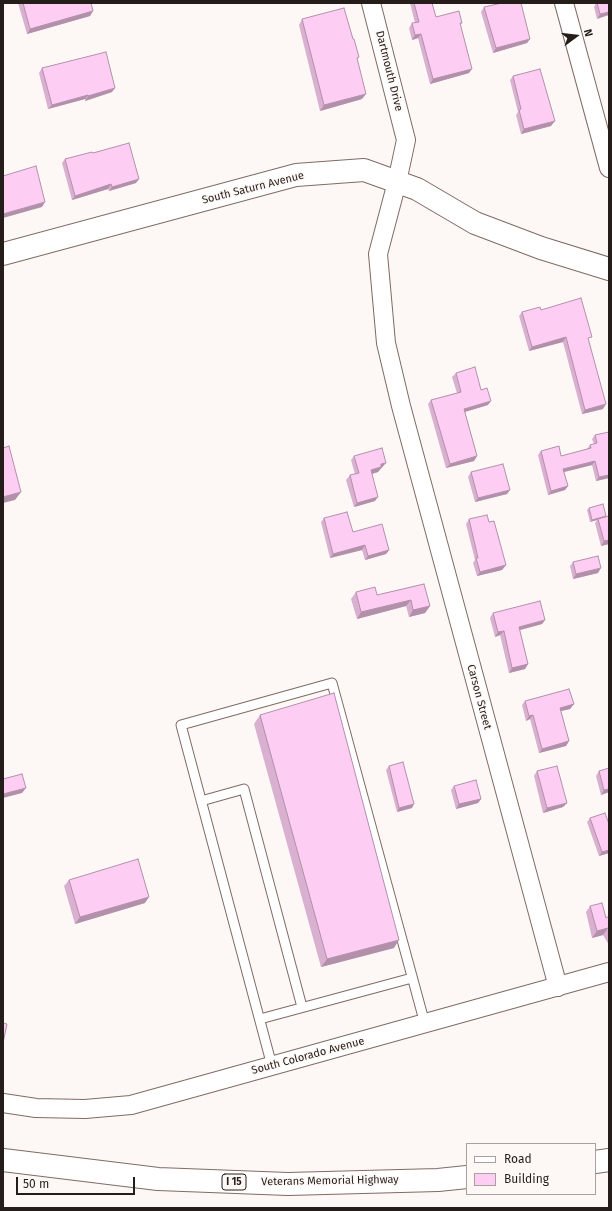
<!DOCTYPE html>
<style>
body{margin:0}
#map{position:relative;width:612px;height:1211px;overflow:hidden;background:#fdf8f6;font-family:"Fira Sans",sans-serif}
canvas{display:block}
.frame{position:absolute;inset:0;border:4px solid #251d19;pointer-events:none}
.legend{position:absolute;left:466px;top:1143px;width:130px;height:52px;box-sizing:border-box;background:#fdf8f6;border:1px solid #a7a09e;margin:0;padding:5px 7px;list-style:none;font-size:12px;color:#251d19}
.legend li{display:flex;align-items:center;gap:8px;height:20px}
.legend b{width:20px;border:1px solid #a7a09e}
.north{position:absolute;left:556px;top:16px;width:40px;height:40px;-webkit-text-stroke:3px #fdf8f6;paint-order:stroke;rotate:75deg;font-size:11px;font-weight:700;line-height:16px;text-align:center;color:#251d19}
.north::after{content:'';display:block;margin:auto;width:14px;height:18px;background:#251d19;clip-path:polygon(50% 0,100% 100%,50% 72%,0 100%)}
.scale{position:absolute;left:16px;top:1177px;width:119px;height:18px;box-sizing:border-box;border:2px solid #251d19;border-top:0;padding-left:5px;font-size:12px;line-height:14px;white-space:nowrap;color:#251d19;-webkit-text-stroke:3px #fdf8f6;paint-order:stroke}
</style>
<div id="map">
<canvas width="612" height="1211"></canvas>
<div class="frame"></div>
<ul class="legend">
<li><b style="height:5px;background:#fff"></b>Road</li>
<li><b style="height:11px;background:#fecdf3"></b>Building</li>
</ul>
<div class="north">N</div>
<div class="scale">50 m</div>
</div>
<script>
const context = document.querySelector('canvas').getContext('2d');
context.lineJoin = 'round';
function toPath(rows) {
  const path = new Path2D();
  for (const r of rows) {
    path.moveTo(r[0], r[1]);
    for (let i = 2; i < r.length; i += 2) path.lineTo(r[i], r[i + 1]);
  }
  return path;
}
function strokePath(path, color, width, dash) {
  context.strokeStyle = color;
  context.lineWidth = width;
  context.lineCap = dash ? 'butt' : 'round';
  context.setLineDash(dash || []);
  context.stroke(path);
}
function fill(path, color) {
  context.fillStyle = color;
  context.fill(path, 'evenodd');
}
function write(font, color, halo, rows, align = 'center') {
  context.font = font + ' "Fira Sans",sans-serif';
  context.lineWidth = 3;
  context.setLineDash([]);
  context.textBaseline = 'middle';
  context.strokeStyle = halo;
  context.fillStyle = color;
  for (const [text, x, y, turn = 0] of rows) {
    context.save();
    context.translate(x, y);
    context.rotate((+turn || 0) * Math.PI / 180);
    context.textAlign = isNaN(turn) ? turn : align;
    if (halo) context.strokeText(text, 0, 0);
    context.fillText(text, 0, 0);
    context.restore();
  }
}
const lane = toPath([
 [201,801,244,789,302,1007],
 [260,1019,412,978],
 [272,1066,181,725,332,683,425,1024]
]);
const street = toPath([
 [371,3,406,140,397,182,378,254,386,343,401,406,558,987],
 [564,3,609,168],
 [3,1103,36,1108,85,1109,131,1105,609,972]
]);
const secondary = toPath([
 [3,254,296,175,364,170,417,189,475,223,541,248,609,269]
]);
const highway = toPath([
 [3,1160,158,1179,288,1184,438,1180,467,1177],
 [595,1162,609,1160]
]);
strokePath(lane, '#806b63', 11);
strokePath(street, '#806b63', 20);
strokePath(secondary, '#806b63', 24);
strokePath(highway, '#806b63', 24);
strokePath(lane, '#fff', 9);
strokePath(street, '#fff', 18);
strokePath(secondary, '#fff', 22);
strokePath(highway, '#fff', 22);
fill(toPath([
 [18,3,91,3,93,11,90,16,27,34],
 [410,3,432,3,436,17,462,23,460,25,469,73,430,84,418,38,412,40,409,28,412,23,415,23],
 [596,3,609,3,597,19,594,7],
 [484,7,530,39,527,43,493,53,481,12],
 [302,19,353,39,359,57,357,60,362,99,320,111,299,25],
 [42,68,112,92,85,101,85,99,48,109,39,73],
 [513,76,551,126,521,134,516,115,518,112,510,80],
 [93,153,136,183,109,191,108,189,72,200,62,163,65,159],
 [541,310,589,341,603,409,582,414,563,342,529,351,519,316,522,312],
 [456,373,481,390,488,405,465,412,477,456,474,461,446,468,428,404,431,400,457,393,452,377],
 [595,435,609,478,596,481,592,465,564,472,568,486,565,490,548,495,538,455,541,451,561,456,587,449,590,445,594,444,592,439],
 [354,456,383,467,381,467,378,472,372,474,375,501,354,507,346,480,350,475,355,474,351,460],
 [471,472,507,494,475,502,468,477],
 [589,508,605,517,609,516,609,544,601,546,595,523,597,520,590,522,587,510],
 [324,518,353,532,389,550,386,554,365,560,362,550,330,558,321,522],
 [469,519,489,522,506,565,502,570,477,576,473,563,475,560,466,524],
 [573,562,598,573,573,579,570,566],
 [424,584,430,606,425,613,409,617,406,606,357,619,351,599,356,592,377,595],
 [493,613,545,620,542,624,520,630,528,664,525,669,509,673,500,635,495,637,490,618],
 [525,701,574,704,570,709,561,711,569,741,566,746,539,753,530,719,526,721,522,705],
 [260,715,394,948,321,967,254,724],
 [389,766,412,808,397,812,386,770],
 [609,768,609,792,601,795,596,776,599,771],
 [537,771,567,803,563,807,543,813,534,776],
 [454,786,481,799,478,803,456,809,451,790],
 [590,818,609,853,599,856,587,822],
 [69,880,145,903,75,924,64,886],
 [590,906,606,918,609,916,609,945,603,935,592,938,586,912]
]), '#dab0d1');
fill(toPath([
 [93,11,90,16,27,34,30,29],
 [609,12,609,15,597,19,600,14],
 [421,34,418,38,412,40,415,35],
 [530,39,527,43,493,53,496,48],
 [472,69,469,73,430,84,433,79],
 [115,88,112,92,85,101,88,96],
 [366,94,362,99,320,111,324,105],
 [88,95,85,99,48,109,52,105],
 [555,121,551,126,521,134,524,129],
 [139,179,136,183,109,191,112,187],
 [111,184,108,189,72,200,75,196],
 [45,202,42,207,3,218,3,214],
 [566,337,563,342,529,351,532,347],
 [491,401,488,405,461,413,464,409],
 [606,404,603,409,582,414,585,410],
 [477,456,474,461,446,468,450,464],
 [595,461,592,465,560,473,563,469],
 [386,463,378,472,368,475,371,470,381,464],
 [609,475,609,478,596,481,599,477],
 [568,486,565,490,548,495,551,491],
 [510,490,507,494,475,502,478,498],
 [21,492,15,500,3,503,3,497],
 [378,497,375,501,354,507,357,503],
 [606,516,604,518,598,519,597,520,590,522,592,520],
 [609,540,609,544,601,546,604,541],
 [365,545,362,550,330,558,333,554],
 [389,550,386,554,365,560,368,556],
 [506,565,502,570,477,576,480,572],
 [601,568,598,573,573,579,576,574],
 [411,600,406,606,357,619,361,612],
 [430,606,425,613,409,617,413,610],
 [545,620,542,624,516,631,519,627],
 [504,631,500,635,495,637,498,632],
 [528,664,525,669,509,673,512,668],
 [574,704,570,709,557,712,560,708],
 [533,715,530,719,526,721,529,716],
 [569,741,566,746,539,753,542,749],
 [26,788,22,793,3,798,3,794],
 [609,789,609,792,601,795,604,790],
 [481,799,478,803,456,809,459,804],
 [567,803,563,807,543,813,547,808],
 [414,804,412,808,397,812,399,808],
 [609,850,609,853,599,856,602,852],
 [149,897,145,903,75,924,80,917],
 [608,928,603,935,592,938,597,931],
 [399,940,394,948,321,967,327,959]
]), '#b290aa');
const building = toPath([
 [23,3,91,3,93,11,30,29,23,3],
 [414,3,432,3,436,17,459,11,462,23,460,23,472,69,433,79,421,34,415,35,412,23,419,22,414,3],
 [502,3,521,3,530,39,496,48,484,7,502,3],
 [597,3,609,3,609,12,600,14,597,3],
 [344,8,353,39,354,39,359,57,357,58,366,94,324,105,302,19,344,8],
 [106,52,115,88,88,96,88,95,52,105,42,68,106,52],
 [540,69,555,121,524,129,519,110,521,109,513,76,540,69],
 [129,143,139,179,112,187,111,184,75,196,65,159,92,152,93,153,129,143],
 [36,166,45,202,3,214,3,176,36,166],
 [581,298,592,337,588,338,606,404,585,410,566,337,532,347,522,312,540,307,541,310,581,298],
 [475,367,481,390,487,388,491,401,464,409,477,456,450,464,431,400,461,392,456,373,475,367],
 [609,432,609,475,599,477,595,461,563,469,568,486,551,491,541,451,559,446,561,456,591,448,590,445,597,443,595,435,609,432],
 [9,446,21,492,3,497,3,448,9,446],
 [382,448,386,463,381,464,381,467,371,470,378,497,357,503,350,475,359,473,354,456,382,448],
 [503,464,510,490,478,498,471,472,503,464],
 [603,504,606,516,592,520,589,508,603,504],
 [347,512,353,532,382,524,389,550,368,556,365,545,333,554,324,518,347,512],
 [487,515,489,522,494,521,506,565,480,572,476,558,478,558,469,519,487,515],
 [609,516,609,540,604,541,598,519,609,516],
 [598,556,601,568,576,574,573,562,598,556],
 [424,584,430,606,413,610,411,600,361,612,356,592,375,587,377,595,424,584],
 [540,601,545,620,519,627,528,664,512,668,504,631,498,632,493,613,540,601],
 [569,689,574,704,560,708,569,741,542,749,533,715,529,716,525,701,569,689],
 [334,693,399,940,327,959,260,715,334,693],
 [403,762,414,804,399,808,389,766,403,762],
 [557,766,567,803,547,808,537,771,557,766],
 [609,768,609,789,604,790,599,771,609,768],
 [22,774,26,788,3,794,3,779,22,774],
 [476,780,481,799,459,804,454,786,476,780],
 [605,813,609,824,609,850,602,852,590,818,605,813],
 [138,859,149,897,80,917,69,880,138,859],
 [602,903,606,918,609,916,609,931,608,928,597,931,590,906,602,903],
 [3,1023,7,1024,3,1043,3,1023]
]);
fill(building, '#fecdf3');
strokePath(building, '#b290aa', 1);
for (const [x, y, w] of [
 [234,1182,24]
]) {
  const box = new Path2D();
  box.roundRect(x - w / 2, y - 8, w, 16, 3);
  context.fillStyle = '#fdf8f6';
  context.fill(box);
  strokePath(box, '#251d19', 1);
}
write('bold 10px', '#251d19', null, [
 ["I 15",234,1182]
]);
write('11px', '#251d19', '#fdf8f6', [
 ["Dartmouth Drive",389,71,76],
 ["South Saturn Avenue",253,188,-14],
 ["Carson Street",479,697,75],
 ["South Colorado Avenue",308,1056,-15],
 ["Veterans Memorial Highway",330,1181,-1]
]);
</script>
